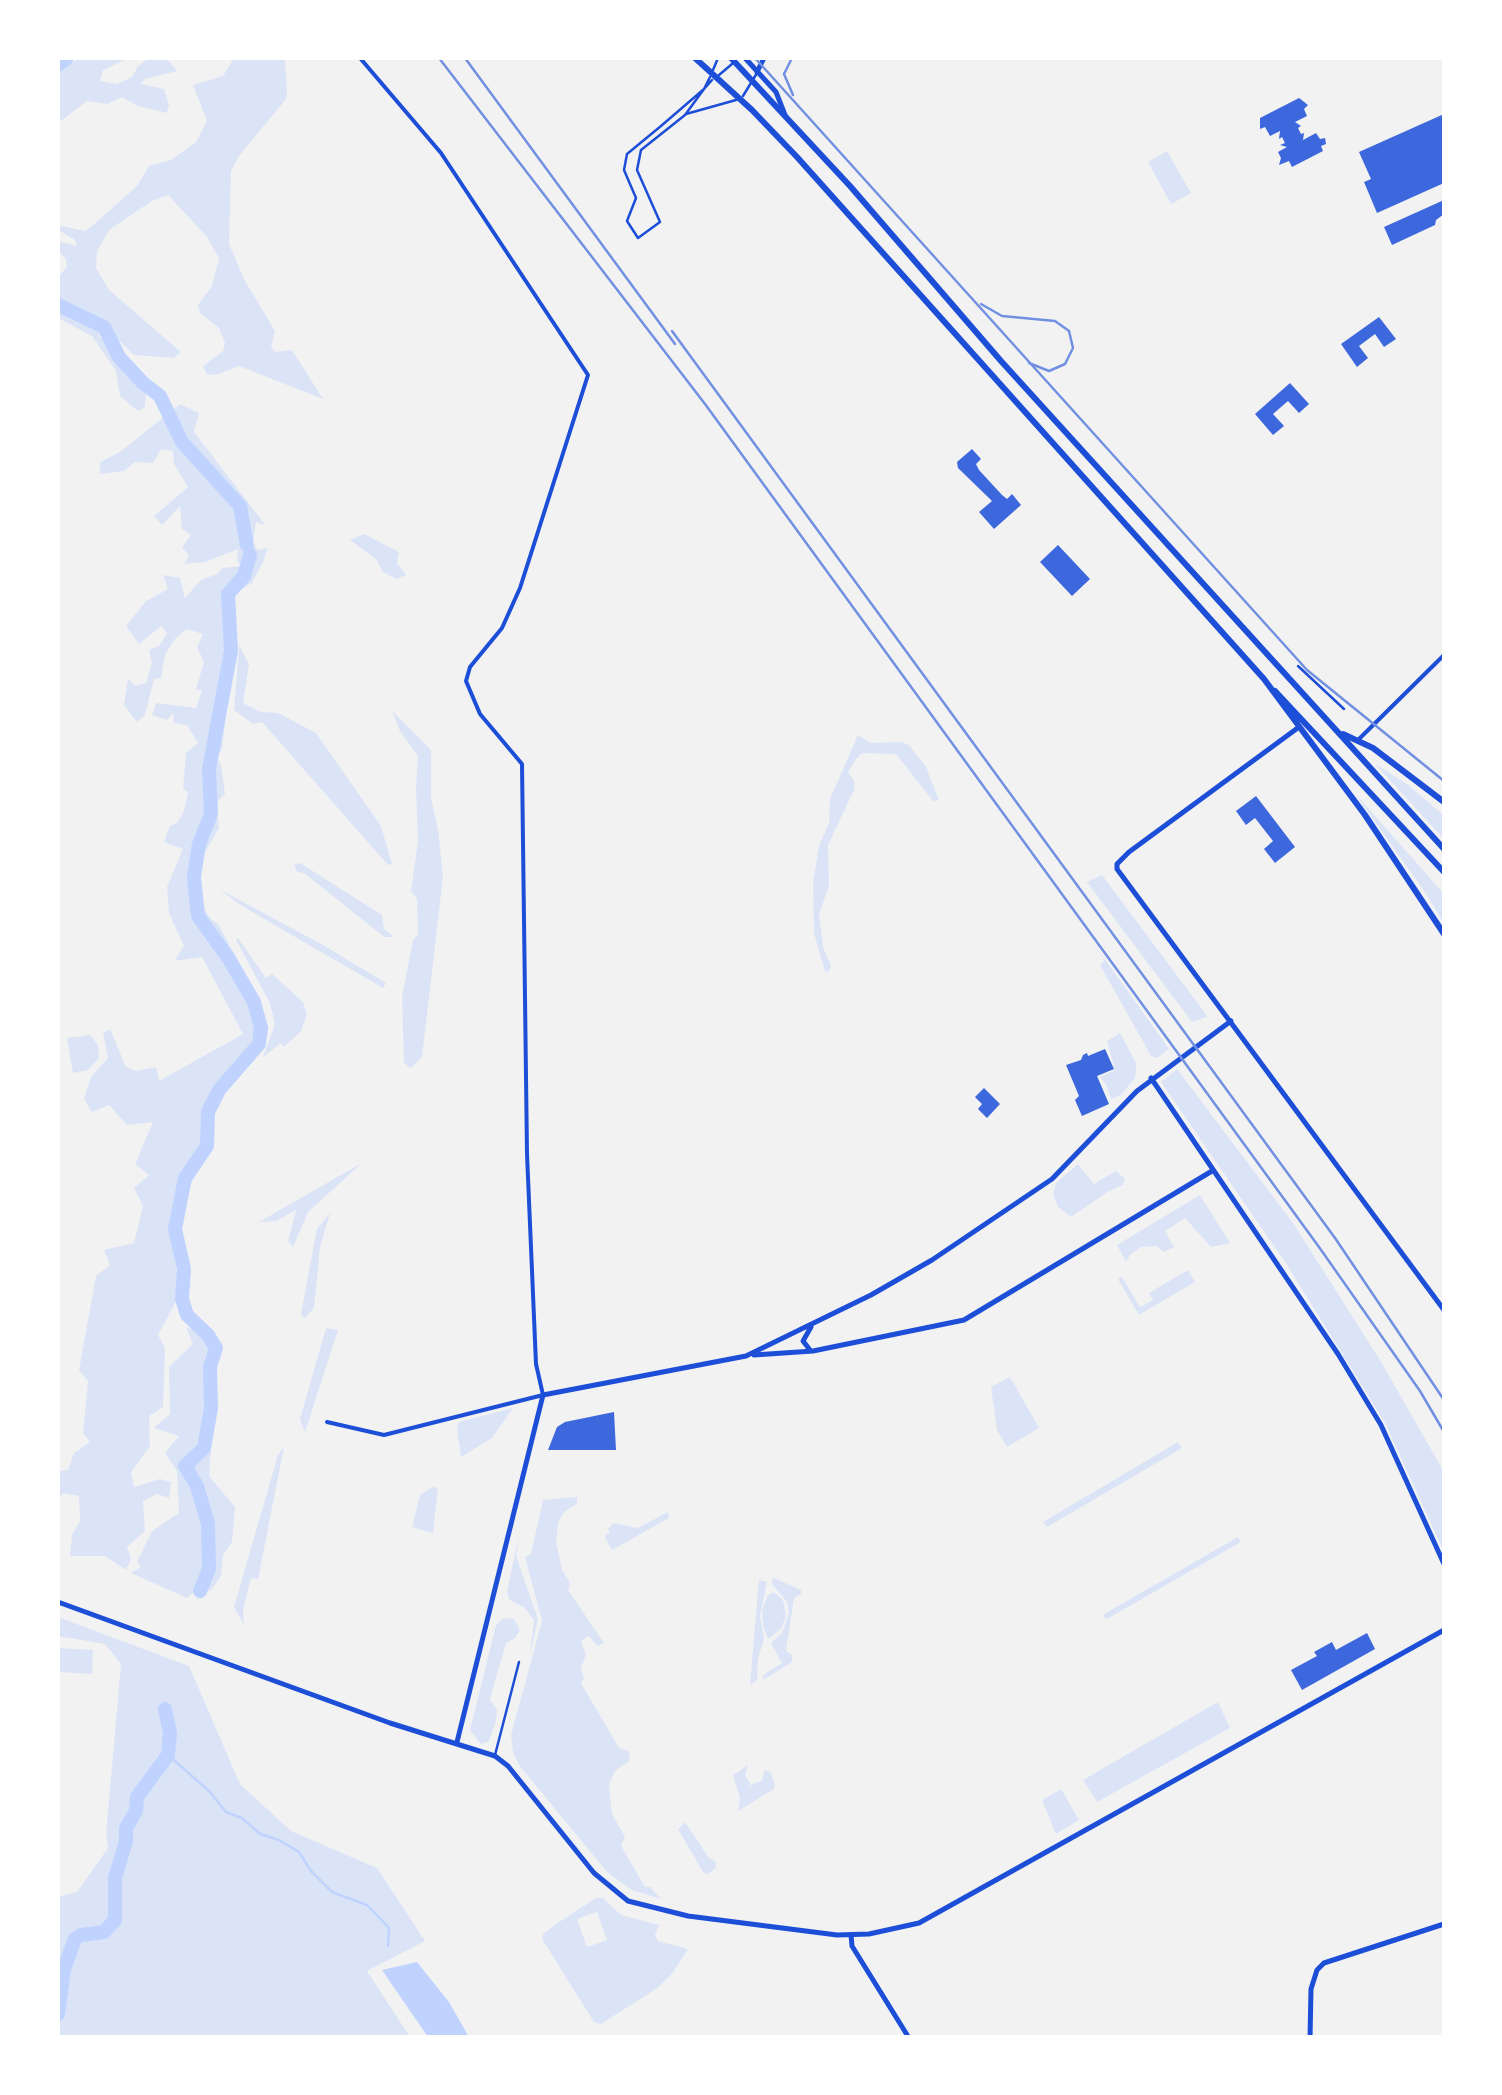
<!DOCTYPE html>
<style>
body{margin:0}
#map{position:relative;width:1502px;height:2095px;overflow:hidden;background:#f2f2f2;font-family:Lato,sans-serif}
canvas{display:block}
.frame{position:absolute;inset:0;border:60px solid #fff;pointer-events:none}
</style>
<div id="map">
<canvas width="1502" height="2095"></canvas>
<div class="frame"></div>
</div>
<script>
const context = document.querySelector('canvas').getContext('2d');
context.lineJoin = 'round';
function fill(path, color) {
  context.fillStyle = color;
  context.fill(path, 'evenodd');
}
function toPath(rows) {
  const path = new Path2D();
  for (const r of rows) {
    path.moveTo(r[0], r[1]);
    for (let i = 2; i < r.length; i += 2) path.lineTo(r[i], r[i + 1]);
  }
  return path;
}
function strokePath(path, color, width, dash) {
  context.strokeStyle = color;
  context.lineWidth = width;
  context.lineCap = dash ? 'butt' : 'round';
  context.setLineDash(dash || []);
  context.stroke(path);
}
fill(toPath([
 [80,58,129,58,103,70,100,81,117,84,132,77,138,66,149,58,166,58,177,71,145,79,141,84,164,89,169,105,167,113,138,106,122,97,107,104,87,101,58,123,58,72],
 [234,58,285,58,287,93,286,99,239,156,231,171,229,244,245,281,275,331,271,347,275,352,292,350,323,399,239,366,216,375,207,374,203,366,223,351,225,343,219,328,200,313,198,305,212,286,219,258,207,237,168,195,152,201,109,230,97,251,96,268,109,290,181,352,174,358,134,355,99,321,99,336,117,352,146,392,145,407,138,411,120,396,116,371,92,336,58,318,58,277,67,267,66,259,58,251,58,241,77,246,74,239,58,230,58,225,85,231,91,227,137,186,149,166,171,160,196,142,207,121,193,85,223,76],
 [1167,151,1191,193,1171,204,1148,162],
 [180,404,199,413,194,432,266,526,256,522,253,543,258,550,268,548,263,562,252,583,231,595,222,673,229,677,228,697,222,749,216,758,221,765,225,794,216,803,219,828,200,861,200,902,210,918,218,924,260,1001,266,1030,262,1043,221,1090,215,1105,211,1150,183,1197,174,1197,171,1234,180,1294,158,1335,165,1348,163,1407,149,1416,150,1446,131,1472,134,1487,160,1479,171,1482,169,1498,157,1494,143,1501,145,1531,127,1547,131,1559,126,1570,105,1556,70,1556,72,1535,80,1521,79,1496,63,1493,58,1501,58,1471,68,1470,74,1453,90,1442,83,1433,88,1381,79,1370,96,1276,110,1265,104,1250,134,1243,143,1206,134,1188,149,1175,135,1164,153,1122,127,1125,109,1105,92,1112,84,1099,91,1077,108,1058,103,1033,110,1029,126,1067,136,1071,156,1067,159,1081,243,1034,202,957,174,961,184,946,169,913,167,887,183,849,164,842,170,826,178,822,184,811,188,792,183,789,186,753,198,743,187,725,174,723,173,713,167,720,152,715,156,703,196,708,202,691,196,689,204,662,197,647,203,634,186,629,174,640,165,655,161,678,154,679,145,715,137,722,124,705,128,679,136,686,146,683,152,663,149,650,159,646,167,633,161,626,139,644,126,626,146,601,168,589,163,575,180,578,185,598,201,580,217,574,223,568,241,566,237,561,238,549,205,562,184,564,189,556,182,547,191,535,182,529,180,506,162,525,154,516,188,487,174,464,173,451,161,449,153,463,135,462,124,471,100,474,100,462,120,452],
 [364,534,399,552,397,563,406,575,397,579,383,572,376,559,350,540],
 [239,645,249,664,243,703,261,712,278,713,316,733,381,826,392,864,388,865,262,722,253,724,234,710],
 [392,711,431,750,431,798,438,829,443,877,422,1057,411,1068,404,1063,402,997,413,940,418,934,417,899,411,891,418,841,416,788,418,756,400,731],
 [858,735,871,743,901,742,909,745,926,767,939,800,933,801,896,754,862,753,856,759,848,772,854,781,854,790,828,845,829,887,819,914,823,947,831,966,828,972,825,971,814,933,813,882,819,846,829,823,830,799],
 [1375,764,1407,784,1442,814,1444,839],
 [1353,791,1444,894,1444,924,1427,895],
 [300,863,382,915,384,929,394,937,384,937,304,873,297,872,294,864],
 [1102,875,1205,1013,1207,1017,1192,1022,1087,882],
 [219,889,323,945,386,983,383,988,242,906],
 [1067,906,1169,1049,1157,1058,1151,1056,1100,965,1105,960],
 [238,938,266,978,272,974,303,1002,307,1014,301,1031,284,1047,281,1043,263,1057,275,1024,270,1003,236,940],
 [1120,1033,1136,1063,1136,1070,1135,1078,1121,1095,1111,1099,1106,1084,1100,1077,1115,1070,1107,1041],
 [90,1035,98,1045,99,1058,88,1070,73,1073,67,1038],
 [1177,1069,1293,1223,1380,1360,1444,1472,1444,1552,1385,1423,1287,1265,1161,1082],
 [362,1163,308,1212,293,1247,288,1241,296,1210,276,1221,259,1222],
 [1078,1164,1094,1184,1116,1171,1125,1179,1123,1185,1109,1191,1071,1217,1058,1207,1053,1194,1056,1183],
 [1200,1195,1230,1243,1211,1247,1185,1218,1165,1231,1174,1247,1164,1252,1156,1246,1141,1247,1130,1255,1126,1262,1117,1245],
 [330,1213,320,1247,314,1308,304,1319,301,1314,317,1229],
 [1188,1270,1195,1282,1139,1315,1118,1279,1122,1277,1140,1307,1153,1300,1149,1293],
 [186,1327,211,1337,217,1365,209,1476,235,1507,232,1542,223,1555,221,1576,211,1590,194,1592,187,1598,131,1573,141,1567,137,1562,152,1531,179,1513,177,1471,165,1453,179,1436,154,1428,170,1414,169,1367,193,1344],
 [326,1328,338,1330,305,1432,300,1419],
 [1010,1377,1039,1428,1007,1447,997,1430,991,1387],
 [513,1408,492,1438,461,1457,457,1428,459,1422],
 [1178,1442,1182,1448,1047,1527,1043,1522],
 [284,1447,258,1579,251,1578,243,1610,244,1625,234,1607,278,1455],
 [433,1487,438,1488,433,1533,412,1527,420,1495],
 [577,1497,577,1504,564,1512,558,1523,556,1542,562,1570,570,1583,568,1590,604,1643,597,1646,589,1636,581,1641,586,1656,581,1666,584,1679,581,1683,619,1748,628,1751,630,1756,629,1761,615,1771,609,1785,612,1814,625,1837,621,1845,624,1851,645,1887,650,1887,661,1899,632,1890,607,1872,519,1765,513,1752,511,1735,542,1621,525,1557,531,1554,543,1500],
 [668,1512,669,1518,612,1550,605,1538,607,1533,610,1534,608,1529,613,1523,638,1528],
 [519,1535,516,1556,538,1619,530,1655,534,1621,525,1608,510,1600,507,1592],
 [1238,1537,1241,1542,1107,1619,1104,1617,1104,1614],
 [772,1577,801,1590,801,1594,794,1598,786,1651,792,1655,792,1662,763,1680,763,1675,782,1663,771,1643,782,1633,789,1613,787,1602,772,1584],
 [759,1580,767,1582,760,1616,764,1639,758,1658,757,1680,750,1685],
 [774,1592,783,1600,786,1616,781,1629,768,1639,763,1625,762,1610,768,1595],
 [58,1617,189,1666,240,1784,291,1831,377,1868,425,1941,367,1971,410,2037,58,2037,58,1897,77,1892,108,1848,106,1834,121,1664,105,1644,58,1636],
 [504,1618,514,1619,520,1630,515,1638,506,1643,490,1699,497,1710,496,1721,489,1741,481,1744,470,1730,496,1625],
 [58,1648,93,1650,92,1674,58,1672],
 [1218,1702,1230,1728,1097,1802,1083,1780],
 [748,1765,745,1776,750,1783,749,1789,752,1784,762,1781,764,1770,771,1773,775,1785,774,1789,738,1811,740,1798,733,1775],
 [1061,1789,1079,1820,1056,1834,1042,1800],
 [685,1822,709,1858,716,1862,715,1869,707,1874,703,1872,678,1829],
 [596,1898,603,1898,621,1915,659,1925,655,1935,658,1941,688,1949,672,1974,656,1989,601,2024,594,2022,542,1939,543,1934,556,1924],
 [597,1912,607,1940,587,1947,577,1919]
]), '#dbe4f7');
fill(toPath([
 [417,1962,449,2002,469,2037,428,2037,382,1970]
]), '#bfd3fe');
strokePath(toPath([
 [168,1755,209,1791,226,1812,242,1818,260,1834,279,1840,299,1852,311,1871,332,1892,367,1905,389,1928,388,1946]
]), '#bfd3fe', 2.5);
strokePath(toPath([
 [58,65,67,58],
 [58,305,104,327,119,357,143,383,160,396,182,442,240,506,247,545],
 [200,1591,209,1569,208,1524,197,1486,185,1466,204,1448,211,1408,210,1367,216,1348,208,1335,187,1315,182,1299,184,1269,175,1229,185,1178,207,1146,208,1112,219,1090,259,1044,261,1028,254,1002,229,959,198,916,194,877,199,844,211,814,209,769,231,651,228,594,244,576,250,555],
 [58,2014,64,1969,75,1939,81,1935,104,1932,115,1920,115,1878,126,1841,126,1828,136,1811,137,1797,168,1755,170,1733,165,1709]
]), '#bfd3fe', 14);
fill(toPath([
 [1299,98,1308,105,1304,109,1307,116,1295,122,1301,126,1298,128,1301,134,1304,133,1303,140,1316,133,1320,139,1325,138,1326,144,1321,146,1323,151,1292,167,1289,161,1279,165,1281,158,1278,152,1287,147,1280,145,1285,143,1282,137,1279,139,1280,131,1270,136,1265,127,1260,129,1260,118],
 [1444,114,1444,183,1377,213,1364,182,1371,179,1359,152],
 [1444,200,1444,214,1436,220,1435,225,1392,245,1384,227],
 [1379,317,1396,339,1384,347,1375,334,1359,346,1368,358,1357,367,1341,344],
 [1290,383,1309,404,1299,413,1288,401,1273,414,1284,426,1273,435,1255,414],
 [972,449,981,459,976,464,979,470,1002,495,1007,499,1012,494,1021,505,994,529,979,512,992,501,958,468,957,462],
 [1058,545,1090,579,1072,596,1040,562],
 [1256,796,1295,847,1275,863,1264,849,1273,841,1255,818,1246,825,1236,811],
 [1105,1049,1114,1069,1097,1076,1109,1104,1082,1116,1075,1100,1079,1096,1066,1065,1081,1060,1083,1055,1087,1053,1088,1056],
 [984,1088,1000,1104,987,1118,978,1109,982,1104,975,1097],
 [614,1412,616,1450,548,1450,557,1427,565,1422],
 [1367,1633,1375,1649,1302,1690,1291,1670,1317,1656,1314,1652,1332,1642,1336,1650]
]), '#3d67dc');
strokePath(toPath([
 [1298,666,1344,709]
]), '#1d4ed8', 2.5);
strokePath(toPath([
 [713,70,718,58],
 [719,75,732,64],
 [710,77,704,89,685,115,641,150,637,170,660,222,638,238,627,221,636,198,624,170,627,154,661,126,704,89,712,80],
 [743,96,757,73],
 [686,114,736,100],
 [495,1755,519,1662]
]), '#1d4ed8', 2.5);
strokePath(toPath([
 [1358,740,1444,655],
 [327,1422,384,1435,543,1395,536,1364,527,1154,522,764,480,714,466,681,470,667,502,628,520,588,588,375,441,153,360,58]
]), '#1d4ed8', 4);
strokePath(toPath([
 [745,58,776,92,785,115],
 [757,72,764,58],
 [1299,727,1129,852,1117,864,1117,869,1444,1310],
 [1151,1078,1338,1354,1381,1425,1444,1564],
 [810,1350,803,1341,811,1327],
 [754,1355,813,1351,964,1320,1212,1171],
 [58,1602,390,1723,495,1756,508,1766,594,1873,628,1901,688,1916,837,1935,869,1934,919,1923,1444,1630],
 [457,1742,543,1395,746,1356,871,1295,932,1260,1052,1179,1137,1091,1231,1021],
 [851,1935,852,1946,909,2038],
 [1310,2038,1311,1989,1317,1970,1324,1963,1444,1924]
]), '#1d4ed8', 5);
strokePath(toPath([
 [695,58,752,110,797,157,1264,679,1365,815,1444,934],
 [731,58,850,186,1001,361,1444,849],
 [1275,691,1444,872],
 [1343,734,1373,748,1444,802]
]), '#1d4ed8', 6);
strokePath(toPath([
 [755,58,1307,670,1444,781],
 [792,58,784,74,793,95],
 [981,304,1002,316,1055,321,1069,331,1073,348,1065,364,1049,371,1029,363]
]), '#7290e2', 2.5);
strokePath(toPath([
 [439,58,705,404,1319,1247,1420,1391,1444,1432],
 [465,58,675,344],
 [672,331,1335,1238,1444,1400]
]), '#7290e2', 2.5);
</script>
